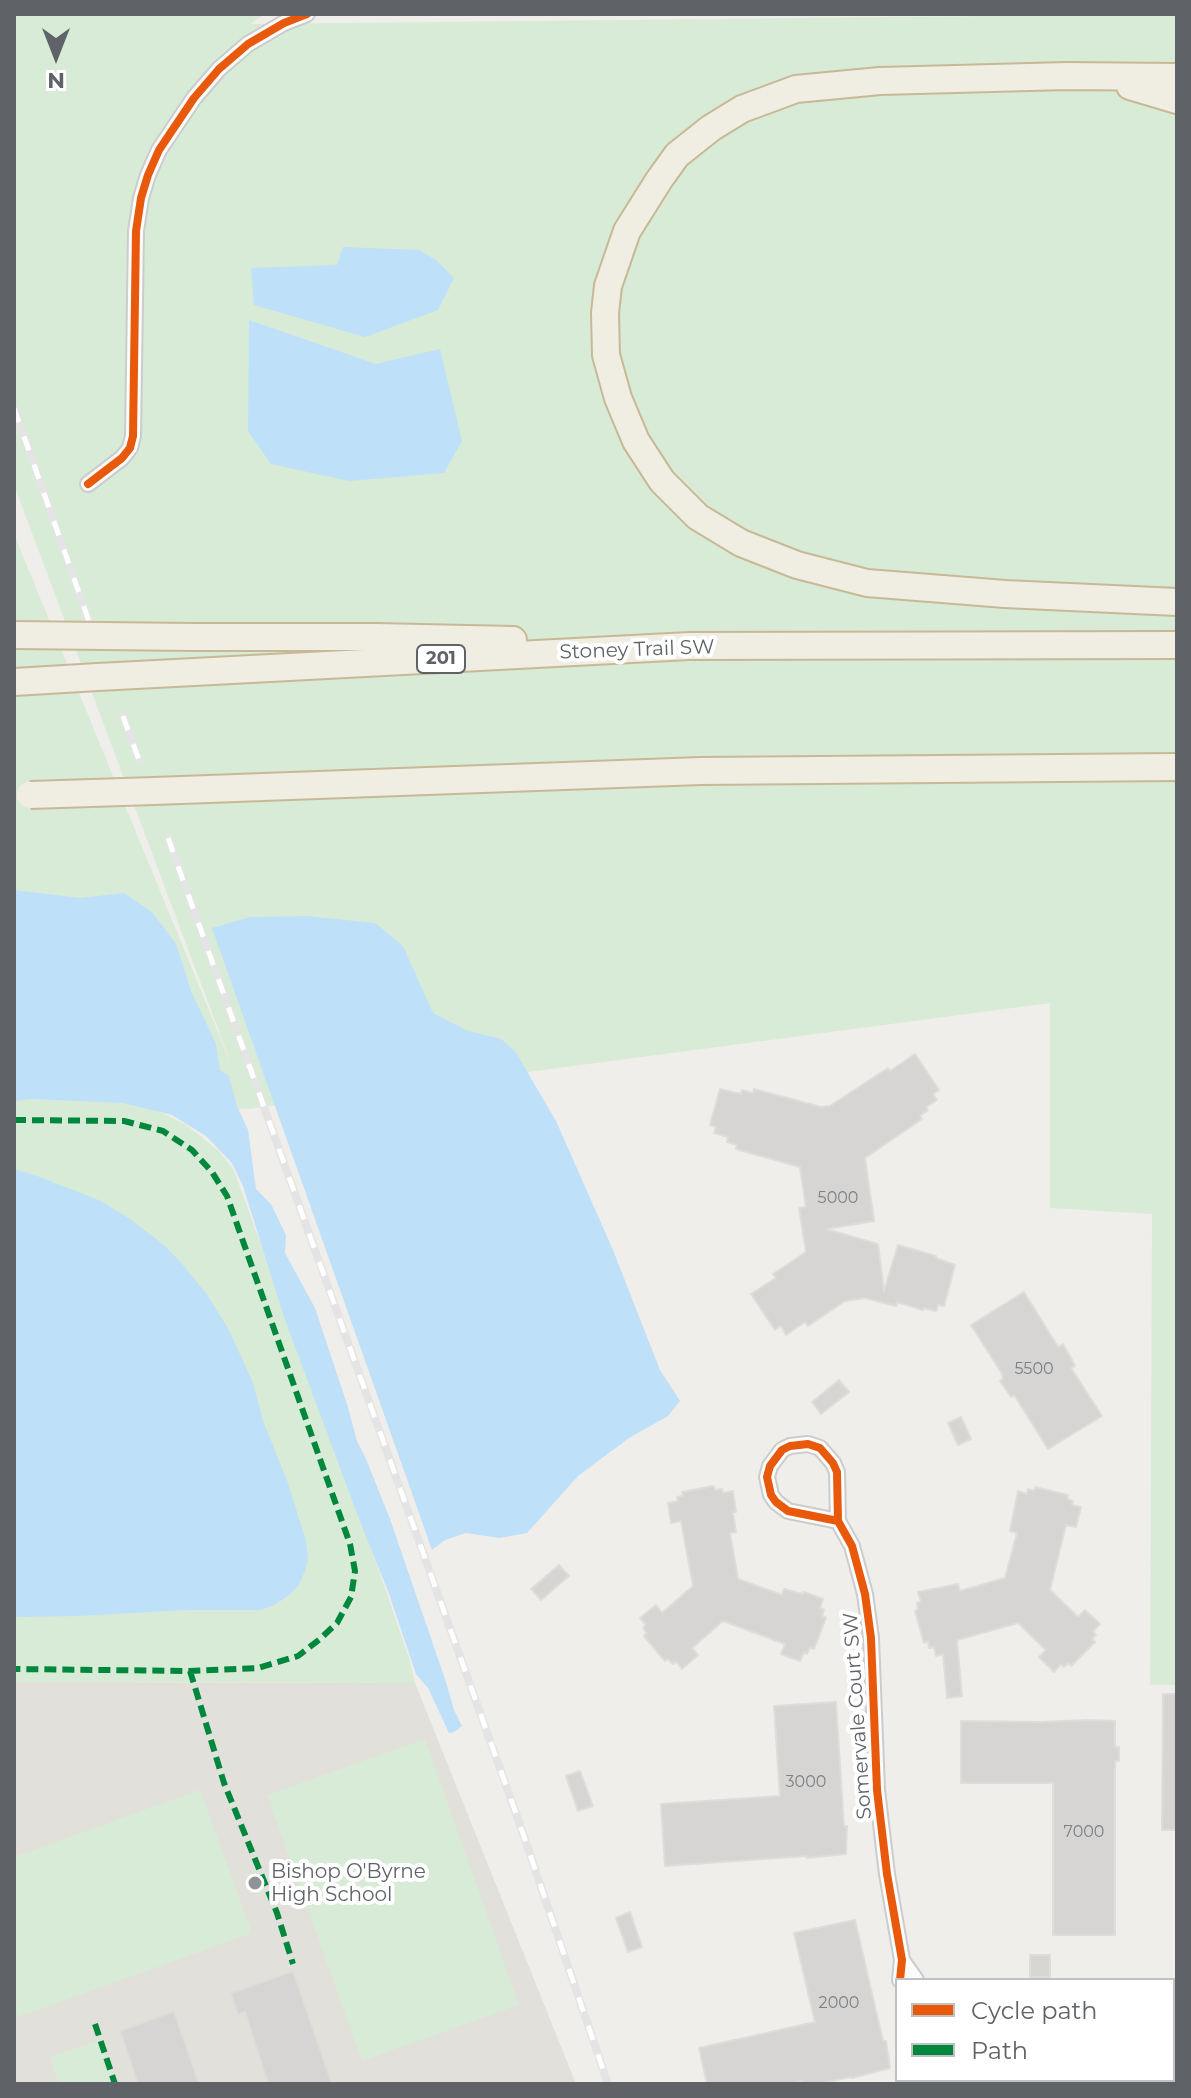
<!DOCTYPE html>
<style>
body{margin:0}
#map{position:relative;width:1191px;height:2098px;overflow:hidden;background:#efeeea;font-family:Montserrat,sans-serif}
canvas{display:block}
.frame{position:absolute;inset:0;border:16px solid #5f6368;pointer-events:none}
.legend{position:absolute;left:895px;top:1978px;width:280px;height:104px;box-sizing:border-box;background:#fff;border:2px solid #bfc1c3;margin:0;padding:10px 14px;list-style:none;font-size:24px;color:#5f6368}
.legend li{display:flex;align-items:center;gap:16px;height:40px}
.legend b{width:40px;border:2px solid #bfc1c3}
.north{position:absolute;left:16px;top:16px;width:80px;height:80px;-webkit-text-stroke:6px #fff;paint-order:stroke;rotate:180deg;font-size:22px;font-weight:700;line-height:32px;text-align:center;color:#5f6368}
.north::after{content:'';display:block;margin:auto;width:28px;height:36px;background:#5f6368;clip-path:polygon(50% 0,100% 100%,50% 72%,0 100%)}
</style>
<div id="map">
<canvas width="1191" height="2098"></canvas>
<div class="frame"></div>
<ul class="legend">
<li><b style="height:10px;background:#e8590c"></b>Cycle path</li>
<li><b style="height:10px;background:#00873e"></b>Path</li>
</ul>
<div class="north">N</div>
</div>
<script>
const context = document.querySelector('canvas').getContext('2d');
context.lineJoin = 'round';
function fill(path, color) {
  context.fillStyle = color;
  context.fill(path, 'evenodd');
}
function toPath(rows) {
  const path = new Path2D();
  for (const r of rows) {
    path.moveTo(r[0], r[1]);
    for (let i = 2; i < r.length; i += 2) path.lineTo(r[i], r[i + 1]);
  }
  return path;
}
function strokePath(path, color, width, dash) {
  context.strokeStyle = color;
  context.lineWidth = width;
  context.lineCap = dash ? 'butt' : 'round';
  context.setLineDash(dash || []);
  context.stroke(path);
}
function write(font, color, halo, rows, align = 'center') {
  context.font = font + ' Montserrat,sans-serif';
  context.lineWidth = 8;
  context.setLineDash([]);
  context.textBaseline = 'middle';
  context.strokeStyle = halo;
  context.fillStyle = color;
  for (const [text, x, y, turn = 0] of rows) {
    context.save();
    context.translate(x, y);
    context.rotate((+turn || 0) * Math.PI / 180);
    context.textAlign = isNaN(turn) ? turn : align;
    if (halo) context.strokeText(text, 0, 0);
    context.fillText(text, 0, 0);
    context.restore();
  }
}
fill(toPath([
 [14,1682,415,1683,576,2084,14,2084]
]), '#e2e0da');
fill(toPath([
 [14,14,265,14,250,24,1177,14,1177,1685,1150,1685,1152,1214,1050,1208,1050,1003,248,1109,154,1109,185,1124,220,1152,234,1171,349,1483,409,1658,415,1683,14,1682,14,539,16,539,233,1069,14,485],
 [425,1739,519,2005,362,2061,267,1795],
 [200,1790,252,1933,18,2017,14,2005,14,1857],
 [100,2040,115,2084,59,2084,50,2057]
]), '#d8ebd6');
fill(toPath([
 [343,247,419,250,436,260,454,278,438,310,365,337,254,305,251,268,337,265],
 [249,320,376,364,440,349,462,441,444,473,349,481,271,464,248,431],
 [14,890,80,898,124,893,152,912,176,944,191,991,216,1044,220,1070,229,1076,237,1106,248,1130,256,1189,271,1204,286,1235,285,1253,315,1308,347,1404,357,1441,366,1459,390,1519,446,1682,454,1710,462,1726,454,1732,449,1733,428,1688,416,1674,388,1591,361,1524,284,1317,243,1186,232,1163,206,1136,172,1115,123,1103,32,1099,14,1101],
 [307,916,375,923,403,946,433,1013,466,1030,501,1039,515,1051,556,1121,613,1250,660,1370,680,1401,668,1416,629,1438,578,1476,527,1533,499,1538,466,1533,445,1540,432,1550,212,928,250,917],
 [14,1169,40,1177,101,1201,130,1219,165,1246,184,1266,208,1296,229,1330,253,1383,263,1421,288,1483,306,1541,308,1558,305,1571,298,1586,288,1596,274,1605,261,1610,186,1610,79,1616,14,1617]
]), '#bfe0f9');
const building = toPath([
 [915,1054,939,1090,933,1094,937,1100,926,1107,928,1110,920,1116,922,1119,865,1158,874,1221,826,1229,878,1244,884,1291,898,1245,936,1256,936,1258,955,1265,944,1306,938,1305,936,1311,924,1308,923,1310,897,1302,896,1306,865,1298,845,1301,808,1326,805,1322,786,1335,781,1326,775,1330,751,1294,776,1278,773,1274,806,1252,799,1208,806,1207,800,1167,736,1149,737,1145,727,1142,728,1137,714,1133,716,1127,710,1125,720,1089,741,1094,742,1090,753,1093,754,1089,821,1107,830,1106,888,1068,890,1071,915,1054],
 [1024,1292,1058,1347,1063,1344,1071,1358,1075,1366,1071,1368,1102,1416,1048,1449,1018,1401,1014,1395,1011,1397,1000,1381,1003,1379,1001,1372,971,1325,1024,1292],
 [839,1380,849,1392,821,1414,812,1402,839,1380],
 [961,1417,971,1439,958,1445,948,1423,961,1417],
 [714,1486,715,1490,722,1489,723,1493,733,1491,736,1512,733,1512,736,1532,730,1533,738,1579,782,1595,784,1589,803,1594,804,1592,823,1599,820,1608,824,1610,822,1616,826,1618,814,1649,810,1647,807,1654,804,1652,800,1661,781,1654,785,1644,723,1621,692,1648,698,1655,682,1669,676,1661,673,1664,668,1659,665,1661,644,1636,647,1633,643,1628,646,1625,640,1618,656,1605,662,1613,693,1586,681,1521,671,1523,668,1503,678,1501,677,1497,683,1496,682,1492,714,1486],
 [1035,1487,1068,1495,1067,1499,1073,1501,1072,1505,1081,1507,1076,1527,1066,1525,1050,1590,1078,1617,1085,1610,1100,1624,1093,1631,1096,1635,1092,1639,1095,1642,1071,1666,1068,1663,1064,1667,1061,1664,1054,1672,1039,1657,1046,1650,1018,1623,957,1640,962,1696,947,1698,943,1654,936,1656,934,1647,929,1648,928,1641,924,1643,915,1611,918,1609,917,1603,921,1602,918,1592,958,1584,960,1591,1005,1578,1017,1533,1010,1531,1018,1491,1027,1494,1028,1489,1034,1491,1035,1487],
 [559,1565,569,1576,541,1600,531,1589,559,1565],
 [1163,1694,1177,1694,1177,1830,1162,1830,1163,1694],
 [836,1702,844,1827,847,1826,846,1854,807,1858,807,1856,665,1866,661,1804,780,1796,774,1706,836,1702],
 [1088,1720,1115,1721,1115,1747,1119,1747,1119,1761,1115,1761,1115,1935,1053,1935,1053,1783,961,1783,961,1721,1041,1722,1088,1720],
 [580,1771,593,1806,578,1811,566,1776,580,1771],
 [630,1912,642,1947,628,1952,616,1918,630,1912],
 [855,1920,883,2041,886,2041,890,2068,852,2078,851,2077,817,2084,803,2084,802,2081,789,2084,707,2084,699,2048,815,2022,794,1933,855,1920],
 [1030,1955,1050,1955,1050,1977,1030,1977,1030,1955],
 [293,1971,332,2084,268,2084,245,2012,238,2015,231,1993,293,1971],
 [174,2011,199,2084,138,2084,120,2031,174,2011]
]);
fill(building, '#d6d5d3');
strokePath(building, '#deddd9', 2);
const minor = toPath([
 [88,484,122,458,130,448,133,436,136,231,141,198,148,175,159,150,194,98,219,69,248,44,284,23,307,14],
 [838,1521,788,1511,776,1502,771,1495,767,1477,770,1466,782,1450,790,1446,808,1444,820,1448,833,1463,837,1472,838,1521,852,1546,865,1594,871,1638,877,1790,887,1874,902,1960,900,1980],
 [902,1960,916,1980],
 [952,2080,953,2084],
 [928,2084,939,2080]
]);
const motorway = toPath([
 [1177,77,1067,76,880,81,796,89,742,109,711,128,677,155,659,180,627,231,608,286,605,313,606,355,618,398,636,441,662,481,698,517,741,543,797,565,867,583,1005,594,1177,602],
 [1130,86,1177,100],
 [193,637,376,637,513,640],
 [194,672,689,646,1177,645],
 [14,682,98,677],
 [154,791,701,771,1177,767]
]);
strokePath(minor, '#cbcccc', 18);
strokePath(motorway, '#c8b996', 30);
strokePath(minor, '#fdfcfc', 14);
strokePath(motorway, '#f0ede3', 26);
const rail = toPath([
 [14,408,90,624],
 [123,716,139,760],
 [168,838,518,1819,608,2084]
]);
strokePath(rail, '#e4e4e4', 8);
strokePath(rail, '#fff', 5, [15]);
const motorwayBridge = toPath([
 [14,635,193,637],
 [98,677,194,672],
 [30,795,154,791]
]);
strokePath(motorwayBridge, '#c8b996', 30, []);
strokePath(motorwayBridge, '#f0ede3', 26);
strokePath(toPath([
 [14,1120,124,1121,163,1131,192,1150,212,1172,227,1196,350,1544,355,1571,351,1597,337,1623,320,1639,298,1656,258,1668,190,1671,14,1669],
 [190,1671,224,1783,277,1913,293,1964],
 [95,2024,115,2084]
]), '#00873e', 6, [12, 6]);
strokePath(toPath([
 [88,484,122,458,130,448,133,436,136,231,141,198,148,175,159,150,194,98,219,69,248,44,284,23,307,14],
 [838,1521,788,1511,776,1502,771,1495,767,1477,770,1466,782,1450,790,1446,808,1444,820,1448,833,1463,837,1472,838,1521,852,1546,865,1594,871,1638,877,1790,887,1874,902,1960,900,1980]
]), '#e8590c', 8);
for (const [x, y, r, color] of [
 [255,1883,8,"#919496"]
]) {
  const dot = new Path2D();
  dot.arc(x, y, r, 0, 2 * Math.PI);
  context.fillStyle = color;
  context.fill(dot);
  strokePath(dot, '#fff', 3);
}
write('16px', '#7e8184', null, [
 ["5000",838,1198],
 ["5500",1034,1369],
 ["3000",806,1782],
 ["7000",1084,1832],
 ["2000",839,2003]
]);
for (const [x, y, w] of [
 [441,659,48]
]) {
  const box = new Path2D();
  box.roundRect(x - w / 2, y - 14, w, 28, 6);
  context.fillStyle = '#fff';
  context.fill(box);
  strokePath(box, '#5f6368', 2);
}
write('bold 18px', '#5f6368', null, [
 ["201",441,659]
]);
write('20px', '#5f6368', '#fff', [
 ["Stoney Trail SW",637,650,-2],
 ["Somervale Court SW",858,1716,-94]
]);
write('20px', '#5f6368', '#fff', [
 ["Bishop O'Byrne",271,1872],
 ["High School",271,1895]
], 'left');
</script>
